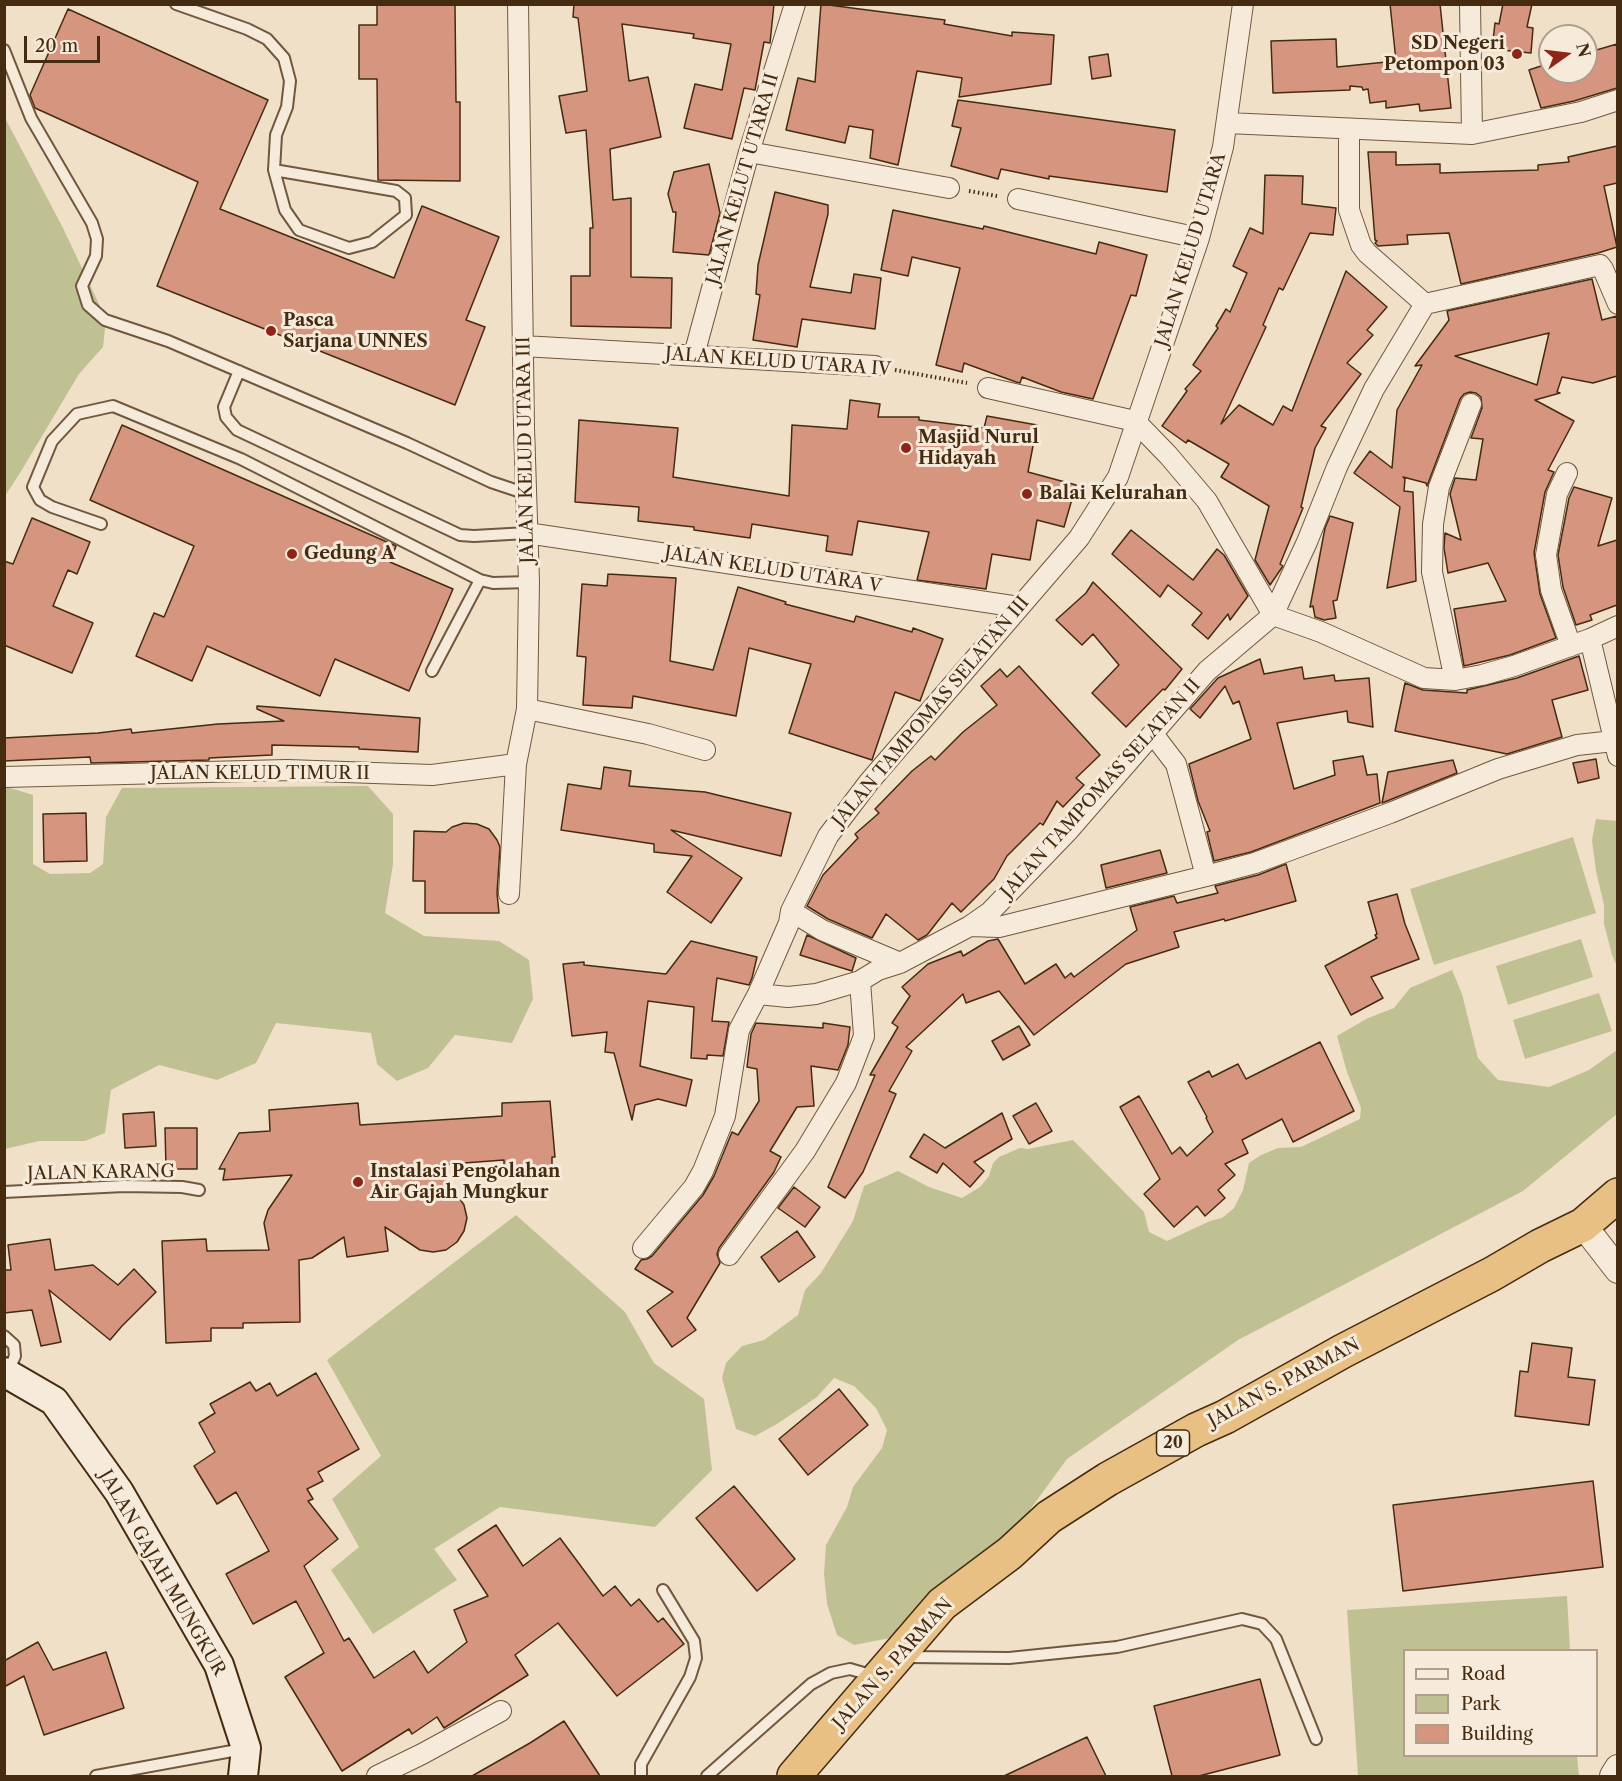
<!DOCTYPE html>
<style>
body{margin:0}
#map{position:relative;width:1622px;height:1781px;overflow:hidden;background:#f1e0c8;font-family:"Libre Caslon Text",serif}
canvas{display:block}
.frame{position:absolute;inset:0;border:6px solid #452b10;pointer-events:none}
.legend{position:absolute;left:1403px;top:1649px;width:195px;height:108px;box-sizing:border-box;background:#f6ebdb;border:2px solid #af9e8a;margin:0;padding:8px 10px;list-style:none;font-size:18px;color:#452b10}
.legend li{display:flex;align-items:center;gap:12px;height:30px}
.legend b{width:30px;border:2px solid #af9e8a}
.north{position:absolute;left:1538px;top:24px;width:60px;height:60px;box-sizing:border-box;background:#f6ebdb;border:2px solid #af9e8a;border-radius:50%;rotate:76deg;font-size:16px;font-weight:700;line-height:24px;text-align:center;color:#452b10}
.north::after{content:'';display:block;margin:auto;width:21px;height:27px;background:#8f2418;clip-path:polygon(50% 0,100% 100%,50% 72%,0 100%)}
.scale{position:absolute;left:24px;top:36px;width:76px;height:27px;box-sizing:border-box;border:3px solid #452b10;border-top:0;padding-left:8px;font-size:18px;line-height:21px;white-space:nowrap;color:#452b10;-webkit-text-stroke:4px #f6ebdb;paint-order:stroke}
</style>
<div id="map">
<canvas width="1622" height="1781"></canvas>
<div class="frame"></div>
<ul class="legend">
<li><b style="height:8px;background:#f6ebdb"></b>Road</li>
<li><b style="height:16px;background:#c0c192"></b>Park</li>
<li><b style="height:16px;background:#d5957e"></b>Building</li>
</ul>
<div class="north">N</div>
<div class="scale">20 m</div>
</div>
<script>
const context = document.querySelector('canvas').getContext('2d');
context.lineJoin = 'round';
function fill(path, color) {
  context.fillStyle = color;
  context.fill(path, 'evenodd');
}
function toPath(rows) {
  const path = new Path2D();
  for (const r of rows) {
    path.moveTo(r[0], r[1]);
    for (let i = 2; i < r.length; i += 2) path.lineTo(r[i], r[i + 1]);
  }
  return path;
}
function strokePath(path, color, width, dash) {
  context.strokeStyle = color;
  context.lineWidth = width;
  context.lineCap = dash ? 'butt' : 'round';
  context.setLineDash(dash || []);
  context.stroke(path);
}
function write(font, color, halo, rows, align = 'center') {
  context.font = font + ' "Libre Caslon Text",serif';
  context.lineWidth = 6;
  context.setLineDash([]);
  context.textBaseline = 'middle';
  context.strokeStyle = halo;
  context.fillStyle = color;
  for (const [text, x, y, turn = 0] of rows) {
    context.save();
    context.translate(x, y);
    context.rotate((+turn || 0) * Math.PI / 180);
    context.textAlign = isNaN(turn) ? turn : align;
    if (halo) context.strokeText(text, 0, 0);
    context.fillText(text, 0, 0);
    context.restore();
  }
}
fill(toPath([
 [4,116,63,228,106,319,103,347,79,374,20,473,5,496],
 [4,786,33,795,33,864,50,874,90,873,103,864,106,817,122,788,368,786,393,814,393,864,385,913,424,936,499,941,529,960,533,999,512,1043,455,1035,428,1068,397,1081,377,1064,371,1033,276,1023,256,1063,217,1080,159,1065,111,1090,105,1133,85,1141,39,1141,5,1149],
 [1596,819,1617,821,1617,966,1612,955,1604,924,1604,905,1596,871,1592,840],
 [1573,837,1596,913,1434,965,1410,889],
 [1581,939,1593,977,1508,1005,1496,966],
 [1452,970,1462,994,1478,1058,1498,1080,1549,1087,1589,1070,1617,1050,1617,1114,1523,1191,1238,1340,1067,1459,1013,1533,907,1630,890,1638,854,1645,837,1635,827,1604,824,1574,826,1545,847,1507,853,1487,882,1448,887,1430,876,1408,854,1386,834,1378,817,1397,777,1424,755,1436,736,1429,722,1378,726,1363,742,1346,764,1340,798,1315,805,1290,821,1273,853,1221,864,1186,898,1171,929,1187,962,1198,980,1187,989,1176,993,1163,999,1157,1020,1148,1028,1149,1073,1140,1144,1212,1149,1232,1167,1241,1210,1221,1222,1218,1234,1208,1243,1190,1249,1163,1261,1155,1278,1148,1301,1147,1360,1119,1361,1108,1347,1072,1337,1036,1368,1018,1394,1008,1410,988],
 [1599,993,1612,1031,1525,1059,1513,1020],
 [516,1215,625,1312,654,1363,704,1399,712,1470,655,1527,500,1507,434,1549,457,1580,373,1634,331,1570,359,1547,332,1499,381,1456,327,1360],
 [1567,1596,1570,1650,1404,1650,1404,1756,1577,1756,1579,1776,1358,1776,1347,1610]
]), '#c0c192');
const building = toPath([
 [377,4,455,4,456,102,460,102,460,181,378,180,377,79,359,79,359,25,377,25,377,4],
 [574,4,774,4,770,43,764,42,755,90,744,88,732,139,684,128,695,84,722,90,731,44,693,38,694,34,622,24,629,81,648,77,661,137,610,149,613,200,631,198,631,277,672,278,671,328,571,326,571,276,590,276,590,228,593,228,586,130,566,133,559,96,587,91,578,18,573,17,574,4],
 [821,4,945,20,944,24,1012,36,1012,32,1054,35,1051,84,959,97,962,78,917,71,898,165,870,158,873,130,849,126,845,143,786,130,798,78,815,82,821,4],
 [1390,4,1440,4,1451,108,1420,111,1419,104,1386,108,1386,101,1370,103,1368,89,1363,90,1362,87,1350,86,1350,90,1273,93,1271,41,1336,39,1337,67,1396,61,1390,4],
 [1503,4,1532,4,1527,27,1533,28,1531,53,1492,49,1495,23,1499,24,1503,4],
 [68,9,268,100,220,209,394,278,422,206,499,237,466,320,485,327,455,405,157,286,198,182,35,108,30,95,68,9],
 [1617,44,1617,88,1574,101,1541,108,1529,70,1550,63,1550,72,1586,72,1586,53,1617,44],
 [1108,54,1111,76,1092,79,1089,57,1108,54],
 [958,100,1175,130,1167,192,1049,176,1049,179,1001,169,998,179,951,166,961,128,952,126,958,100],
 [1617,146,1617,183,1604,186,1617,247,1598,253,1461,284,1449,233,1407,235,1408,244,1378,246,1375,243,1377,241,1375,240,1368,152,1396,152,1396,165,1440,164,1440,173,1538,170,1538,165,1569,162,1568,157,1617,146],
 [709,164,720,213,709,255,673,252,676,212,673,212,668,194,674,172,709,164],
 [1265,175,1303,176,1302,204,1336,208,1333,235,1310,233,1283,290,1279,288,1263,325,1266,327,1221,424,1239,405,1273,425,1283,406,1292,411,1346,271,1387,307,1367,330,1373,335,1347,363,1361,374,1321,426,1326,428,1315,448,1301,507,1303,508,1280,564,1283,566,1270,585,1255,560,1269,506,1221,477,1229,464,1188,440,1186,443,1162,426,1187,391,1185,389,1201,371,1193,365,1218,328,1216,326,1226,309,1230,312,1247,273,1233,266,1250,228,1263,234,1265,175],
 [775,192,828,205,828,214,810,287,851,293,854,274,881,278,875,329,802,319,797,347,753,340,760,295,756,294,758,265,775,192],
 [893,210,983,229,984,226,1096,254,1099,242,1147,255,1136,296,1131,295,1093,399,1061,392,1022,377,1020,383,1016,382,964,363,962,372,936,365,960,268,912,257,908,276,881,270,893,210],
 [1592,279,1602,320,1617,316,1617,376,1593,383,1562,377,1557,392,1560,393,1535,400,1574,421,1548,470,1554,472,1545,492,1534,553,1540,594,1556,638,1510,655,1464,666,1454,609,1506,601,1488,563,1448,573,1444,548,1445,533,1461,540,1450,494,1455,478,1476,480,1483,439,1471,438,1482,408,1481,397,1476,393,1470,392,1464,394,1460,399,1427,486,1426,483,1403,477,1405,479,1404,491,1413,492,1416,581,1387,588,1400,507,1354,473,1370,451,1392,468,1397,410,1422,365,1415,366,1449,320,1447,311,1592,279],
 [1549,333,1537,385,1455,356,1549,333],
 [850,400,880,404,878,417,919,417,919,420,984,428,987,416,1037,425,1028,472,1076,485,1064,527,1037,520,1030,560,992,554,986,589,917,580,929,532,858,521,852,555,826,551,828,536,752,524,750,538,694,530,694,527,638,521,639,507,575,502,579,420,678,428,673,477,789,496,792,425,847,429,850,400],
 [122,425,396,546,390,562,453,589,409,691,335,659,320,696,207,646,192,681,136,656,154,613,164,617,194,546,90,500,122,425],
 [1574,487,1612,498,1598,546,1617,540,1617,605,1590,615,1592,620,1576,625,1563,587,1558,555,1569,498,1574,487],
 [1330,516,1353,523,1337,600,1333,601,1336,618,1324,620,1315,617,1313,606,1310,607,1325,528,1330,516],
 [32,518,90,542,77,574,68,570,53,606,93,623,72,673,4,645,4,561,13,564,32,518],
 [1131,530,1193,580,1217,549,1224,555,1248,596,1230,620,1228,614,1208,639,1192,625,1202,613,1168,585,1160,597,1112,554,1131,530],
 [608,574,676,578,670,661,713,670,738,587,786,602,785,604,854,622,856,616,912,632,913,628,943,639,920,701,895,692,872,760,789,733,811,664,749,648,736,716,633,696,632,708,583,705,586,657,577,656,582,584,607,586,608,574],
 [1093,582,1182,669,1165,690,1163,689,1126,727,1092,693,1119,665,1093,634,1082,645,1056,620,1086,593,1093,582],
 [1579,656,1588,690,1552,700,1562,737,1507,754,1395,731,1405,683,1423,690,1467,693,1467,690,1517,678,1579,656],
 [1260,659,1264,674,1302,667,1304,679,1334,675,1335,681,1369,678,1373,727,1348,722,1347,711,1277,723,1294,789,1335,775,1333,761,1363,756,1367,775,1377,774,1380,803,1251,852,1214,861,1207,832,1210,831,1198,801,1189,764,1251,739,1239,701,1233,704,1225,686,1200,718,1190,709,1218,678,1260,659],
 [1019,666,1100,755,1076,778,1084,785,1063,807,1057,801,1043,825,1040,823,1007,856,994,879,961,912,952,903,927,935,918,940,886,914,872,938,828,919,807,906,823,875,858,838,855,834,879,813,875,809,912,771,931,756,935,760,963,732,997,705,981,686,1000,669,1007,677,1019,666],
 [257,706,420,718,418,752,359,749,359,747,272,745,272,755,209,758,209,760,91,763,90,757,4,761,4,738,98,733,131,729,132,733,218,724,284,721,257,709,257,706],
 [1596,759,1599,778,1578,783,1573,763,1596,759],
 [1453,760,1457,773,1382,803,1388,772,1453,760],
 [604,767,631,771,629,786,705,792,791,813,781,856,671,830,742,878,711,923,667,892,692,856,654,852,654,844,561,830,568,784,601,789,604,767],
 [86,813,87,861,44,862,43,814,86,813],
 [464,823,477,824,489,829,497,840,500,847,497,893,499,913,425,913,425,881,413,881,414,831,446,832,452,827,464,823],
 [1160,850,1167,873,1106,888,1101,865,1160,850],
 [1286,864,1296,901,1225,921,1224,919,1174,932,1179,947,1126,964,1034,1035,999,991,966,1003,963,994,906,1047,912,1051,889,1091,896,1094,863,1172,845,1198,828,1187,875,1075,870,1075,898,1027,892,1023,910,996,902,987,928,964,961,951,963,956,988,941,998,939,1025,984,1056,964,1065,978,1071,973,1074,977,1137,930,1130,907,1174,896,1177,903,1218,893,1215,886,1258,875,1286,864],
 [1397,894,1405,924,1419,959,1371,977,1383,998,1351,1015,1325,966,1377,938,1375,935,1377,934,1368,902,1397,894],
 [807,935,856,958,852,971,800,955,807,935],
 [691,941,757,957,752,978,749,985,717,978,712,1021,729,1022,723,1056,707,1055,707,1059,691,1058,694,1007,648,1001,640,1066,692,1080,686,1106,658,1099,635,1105,632,1120,614,1053,605,1052,607,1032,572,1036,563,964,584,962,584,965,666,974,691,941],
 [756,1023,823,1028,823,1023,850,1027,848,1045,838,1070,811,1066,814,1106,797,1107,770,1151,781,1157,774,1172,719,1248,717,1254,720,1263,687,1318,696,1330,672,1347,647,1311,673,1292,635,1269,641,1260,647,1259,652,1256,703,1195,714,1176,732,1132,738,1135,759,1101,757,1069,747,1067,751,1034,756,1023],
 [1019,1026,1030,1045,1003,1060,992,1041,1019,1026],
 [1320,1042,1354,1111,1293,1142,1282,1119,1242,1140,1248,1153,1225,1164,1235,1175,1218,1190,1225,1198,1205,1216,1197,1206,1174,1227,1144,1194,1160,1179,1120,1107,1139,1096,1172,1154,1180,1147,1187,1156,1213,1132,1206,1118,1207,1117,1188,1082,1209,1071,1212,1077,1238,1064,1246,1079,1320,1042],
 [550,1101,555,1157,552,1157,552,1169,504,1170,504,1160,437,1165,464,1205,467,1218,464,1231,457,1242,446,1250,433,1252,420,1250,385,1227,388,1251,347,1257,344,1237,312,1258,299,1260,300,1322,243,1323,243,1328,211,1328,211,1341,166,1343,162,1241,206,1239,207,1251,269,1250,264,1223,268,1210,292,1175,223,1180,225,1169,219,1169,239,1133,270,1131,269,1110,358,1103,360,1125,502,1116,502,1103,550,1101],
 [1036,1103,1052,1131,1029,1144,1013,1116,1036,1103],
 [154,1112,156,1146,125,1148,123,1114,154,1112],
 [1002,1113,1012,1139,974,1162,984,1171,970,1187,943,1163,937,1173,910,1157,924,1134,945,1148,1002,1113],
 [165,1128,197,1128,197,1169,166,1169,165,1128],
 [794,1187,820,1207,805,1227,778,1208,794,1187],
 [797,1231,815,1257,779,1282,761,1257,797,1231],
 [50,1239,55,1270,93,1265,118,1285,134,1269,156,1292,122,1326,110,1340,49,1290,61,1342,41,1346,32,1310,4,1313,4,1270,11,1270,8,1245,50,1239],
 [1532,1343,1572,1348,1568,1377,1595,1380,1589,1425,1515,1416,1520,1371,1528,1372,1532,1343],
 [316,1373,359,1449,318,1472,323,1481,307,1489,313,1499,308,1501,338,1539,304,1566,344,1641,349,1638,374,1678,414,1651,428,1673,467,1642,454,1610,488,1596,458,1550,496,1525,523,1566,560,1538,603,1596,615,1586,631,1606,639,1599,658,1622,663,1618,684,1644,617,1696,558,1623,515,1655,528,1675,444,1728,437,1717,412,1734,409,1729,342,1771,285,1677,324,1653,296,1601,253,1624,226,1574,269,1551,236,1492,217,1504,194,1466,215,1452,199,1423,215,1413,210,1404,250,1382,256,1391,270,1383,277,1396,316,1373],
 [839,1389,868,1425,808,1475,779,1439,839,1389],
 [1593,1481,1603,1567,1403,1591,1393,1505,1593,1481],
 [734,1486,795,1559,757,1591,696,1518,734,1486],
 [38,1642,53,1670,106,1652,124,1708,44,1735,24,1676,4,1687,4,1661,38,1642],
 [1260,1679,1280,1755,1199,1776,1172,1776,1154,1706,1260,1679],
 [564,1721,600,1776,472,1776,530,1743,564,1721],
 [1087,1737,1106,1776,1004,1776,1087,1737]
]);
fill(building, '#d5957e');
strokePath(building, '#452b10', 1.5);
const service = toPath([
 [176,4,247,29,267,39,284,58,290,81,287,107,276,135,274,170,285,210,299,230,349,248,372,242,406,215,405,198,396,191,274,170],
 [4,50,31,118,92,223,97,239,96,256,82,286,88,305,105,320,168,341,407,443,491,482,527,494],
 [239,371,224,407,226,417,237,430,460,535,474,536,527,533],
 [101,524,52,507,40,500,33,487,52,441,77,414,113,406,241,459,480,580,493,583,529,582],
 [432,671,480,580],
 [4,1192,124,1186,182,1187,199,1190],
 [4,1336,14,1345,15,1356,8,1372],
 [906,1657,1009,1658,1117,1647,1242,1619,1262,1624,1276,1639,1316,1739],
 [96,1776,243,1749],
 [641,1776,641,1764,690,1677,696,1658,694,1641,663,1590],
 [707,1776,811,1684,831,1673,850,1669,874,1676]
]);
const minor = toPath([
 [1470,4,1472,134],
 [1227,123,1472,134,1581,112,1618,100],
 [749,152,949,188],
 [1018,199,1199,238],
 [1425,304,1600,265,1603,269,1618,304],
 [523,346,875,366],
 [694,355,749,152,795,4],
 [988,388,1135,421],
 [1135,421,1168,455,1207,501,1273,615,1321,632,1424,678,1455,680,1482,675,1514,666,1590,639,1618,626],
 [1567,473,1557,494,1546,555,1551,590,1571,646],
 [527,533,1019,607],
 [1590,639,1618,756],
 [1455,680,1432,572,1433,524,1439,487,1471,404],
 [527,709,648,734,705,750],
 [1153,734,1176,764,1206,876,1255,863,1390,813,1498,769,1577,745,1614,741],
 [4,777,287,770,432,775,516,764],
 [509,894,516,764,527,709,529,582,524,427,518,4],
 [791,911,822,930,900,963,970,926,990,912,1069,830,1207,671,1273,615,1307,542,1337,467,1374,389,1425,304,1367,253,1361,245,1349,210,1349,129],
 [970,926,999,927,1206,876],
 [758,994,788,997,816,994,860,981,878,970,900,963],
 [643,1248,694,1187,703,1171,725,1116,739,1030,758,994,789,923,791,911,828,836,869,782,1079,538,1118,477,1199,238,1223,147,1243,4],
 [729,1255,805,1151,846,1083,864,1036,860,981],
 [377,1776,422,1754,501,1711]
]);
const tertiary = toPath([
 [1583,1225,1618,1270],
 [1613,1776,1618,1768]
]);
const secondary = toPath([
 [4,1372,54,1401,119,1492,219,1665,246,1748,243,1776]
]);
const trunk = toPath([
 [794,1776,942,1604,1010,1553,1049,1517,1108,1479,1196,1430,1225,1417,1343,1351,1492,1274,1540,1246,1583,1225,1618,1195]
]);
strokePath(service, '#70583e', 14);
strokePath(minor, '#70583e', 22);
strokePath(tertiary, '#70583e', 28);
strokePath(secondary, '#452b10', 32);
strokePath(trunk, '#452b10', 36);
strokePath(toPath([
 [969,191,997,196],
 [895,370,967,383]
]), '#452b10', 4, [1.5, 3]);
strokePath(service, '#f6ebdb', 10);
strokePath(minor, '#f6ebdb', 20);
strokePath(tertiary, '#f6ebdb', 26);
strokePath(secondary, '#f6ebdb', 28);
strokePath(trunk, '#e8c084', 33);
for (const [x, y, r, color] of [
 [1517,54,6,"#8f2418"],
 [271,331,6,"#8f2418"],
 [906,448,6,"#8f2418"],
 [1027,494,6,"#8f2418"],
 [292,554,6,"#8f2418"],
 [358,1182,6,"#8f2418"]
]) {
  const dot = new Path2D();
  dot.arc(x, y, r, 0, 2 * Math.PI);
  context.fillStyle = color;
  context.fill(dot);
  strokePath(dot, '#f6ebdb', 2);
}
for (const [x, y, w] of [
 [1173,1443,33]
]) {
  const box = new Path2D();
  box.roundRect(x - w / 2, y - 13, w, 26, 4.5);
  context.fillStyle = '#f6ebdb';
  context.fill(box);
  strokePath(box, '#452b10', 1.5);
}
write('bold 16px', '#452b10', null, [
 ["20",1173,1443]
]);
write('bold 18px', '#452b10', '#f6ebdb', [
 ["SD Negeri",1505,44,"right"],
 ["Petompon 03",1505,65,"right"],
 ["Pasca",283,321],
 ["Sarjana UNNES",283,342],
 ["Masjid Nurul",918,438],
 ["Hidayah",918,459],
 ["Balai Kelurahan",1039,494],
 ["Gedung A",304,554],
 ["Instalasi Pengolahan",370,1172],
 ["Air Gajah Mungkur",370,1193]
], 'left');
write('18px', '#452b10', '#f6ebdb', [
 ["JALAN KELUT UTARA II",743,179,-74],
 ["JALAN KELUD UTARA",1191,250,-73],
 ["JALAN KELUD UTARA IV",778,362,4],
 ["JALAN KELUD UTARA III",526,450,-91],
 ["JALAN KELUD UTARA V",773,570,9],
 ["JALAN TAMPOMAS SELATAN III",931,712,-50],
 ["JALAN KELUD TIMUR II",260,774],
 ["JALAN TAMPOMAS SELATAN II",1101,789,-48],
 ["JALAN KARANG",101,1173,-1],
 ["JALAN S. PARMAN",1284,1383,-28],
 ["JALAN GAJAH MUNGKUR",162,1573,60],
 ["JALAN S. PARMAN",893,1664,-48]
]);
</script>
